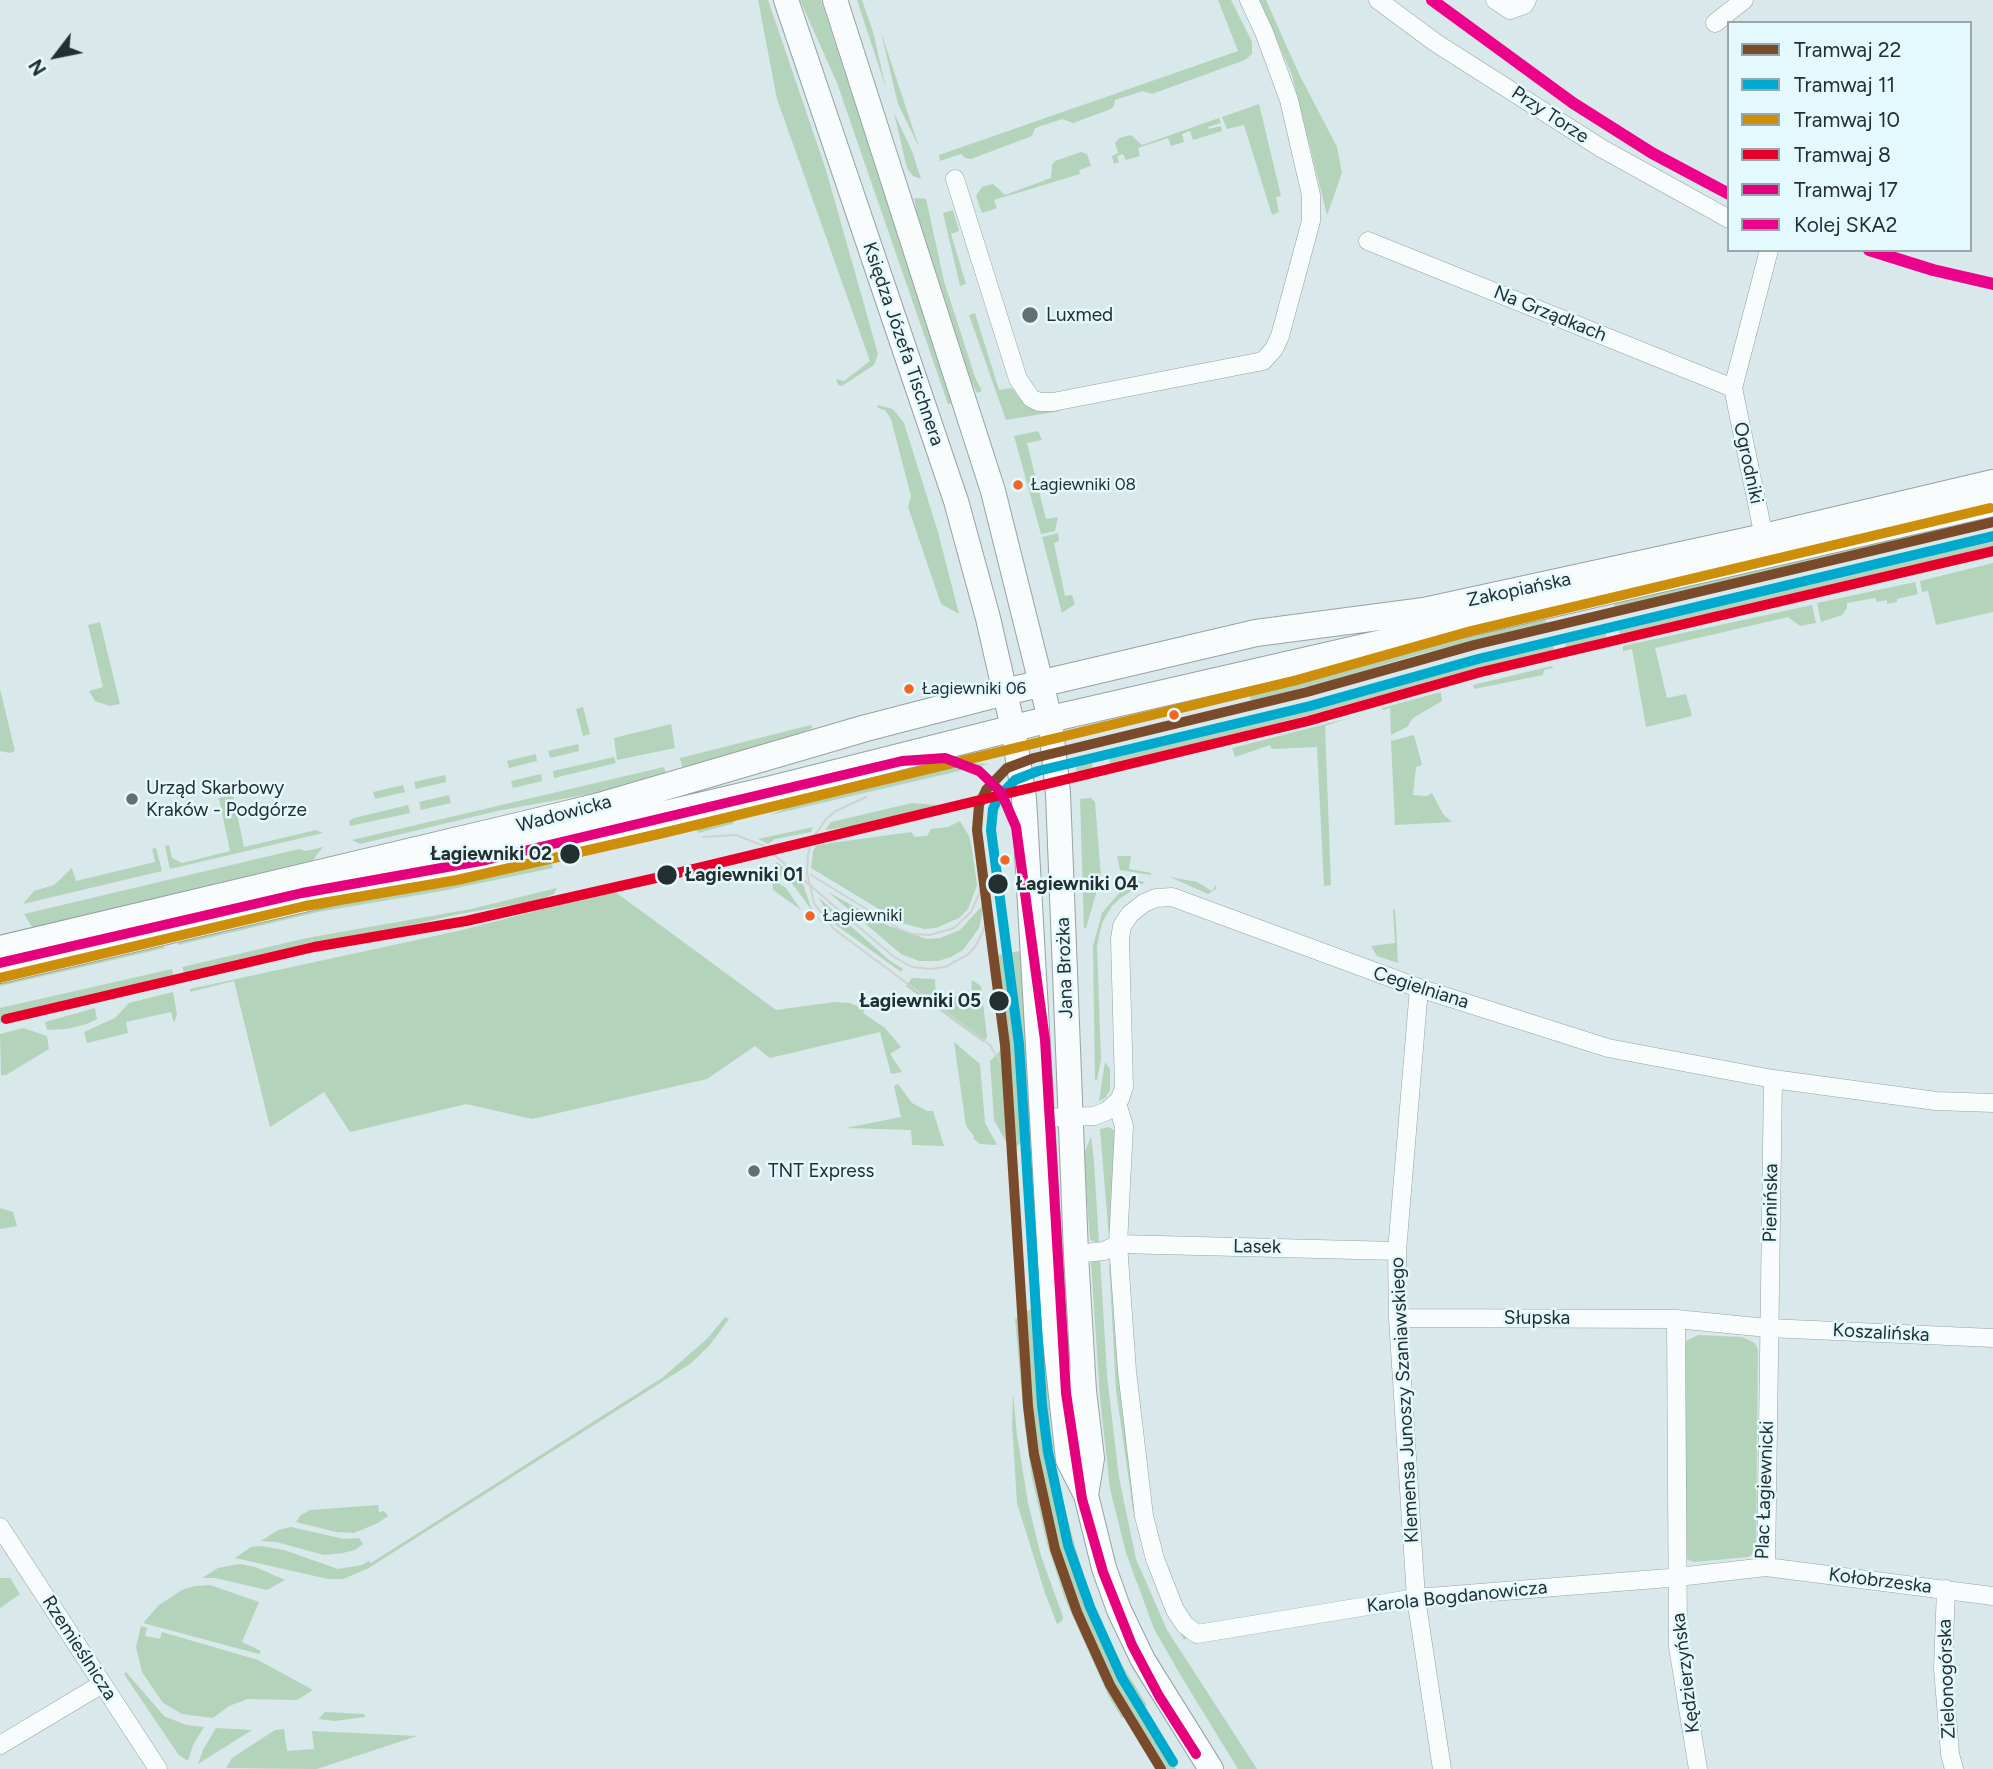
<!DOCTYPE html>
<meta charset="utf-8">
<style>
body{margin:0}
#map{position:relative;width:1993px;height:1769px;overflow:hidden;background:#d9e8ea;font-family:Figtree,sans-serif}
canvas{display:block}
.legend{position:absolute;left:1727px;top:21px;width:245px;height:231px;box-sizing:border-box;background:#e3f9fd;border:2px solid #97a8ab;margin:0;padding:9px 12px;list-style:none;font-size:21px;color:#242f30}
.legend li{display:flex;align-items:center;gap:14px;height:35px}
.legend b{width:35px;border:2px solid #97a8ab}
.north{position:absolute;left:21px;top:21px;width:70px;height:70px;-webkit-text-stroke:5px #e3f9fd;paint-order:stroke;rotate:238deg;font-size:19px;font-weight:700;line-height:28px;text-align:center;color:#242f30}
.north::after{content:'';display:block;margin:auto;width:24px;height:32px;background:#242f30;clip-path:polygon(50% 0,100% 100%,50% 72%,0 100%)}
</style>
<div id="map">
<canvas width="1993" height="1769"></canvas>
<ul class="legend">
<li><b style="height:9px;background:#7a4b2a"></b>Tramwaj 22</li>
<li><b style="height:9px;background:#00a9ce"></b>Tramwaj 11</li>
<li><b style="height:9px;background:#cd8e0a"></b>Tramwaj 10</li>
<li><b style="height:9px;background:#e4002b"></b>Tramwaj 8</li>
<li><b style="height:9px;background:#e5007d"></b>Tramwaj 17</li>
<li><b style="height:9px;background:#ed028c"></b>Kolej SKA2</li>
</ul>
<div class="north">N</div>
</div>
<script>
const context = document.querySelector('canvas').getContext('2d');
context.lineJoin = 'round';
function fill(path, color) {
  context.fillStyle = color;
  context.fill(path, 'evenodd');
}
function toPath(rows) {
  const path = new Path2D();
  for (const r of rows) {
    path.moveTo(r[0], r[1]);
    for (let i = 2; i < r.length; i += 2) path.lineTo(r[i], r[i + 1]);
  }
  return path;
}
function strokePath(path, color, width, dash) {
  context.strokeStyle = color;
  context.lineWidth = width;
  context.lineCap = dash ? 'butt' : 'round';
  context.setLineDash(dash || []);
  context.stroke(path);
}
function write(font, color, halo, rows, align = 'center') {
  context.font = font + ' Figtree,sans-serif';
  context.lineWidth = 5;
  context.setLineDash([]);
  context.textBaseline = 'middle';
  context.strokeStyle = halo;
  context.fillStyle = color;
  for (const [text, x, y, turn = 0] of rows) {
    context.save();
    context.translate(x, y);
    context.rotate((+turn || 0) * Math.PI / 180);
    context.textAlign = isNaN(turn) ? turn : align;
    if (halo) context.strokeText(text, 0, 0);
    context.fillText(text, 0, 0);
    context.restore();
  }
}
fill(toPath([
 [758,0,768,0,826,170,878,354,874,365,842,386,838,385,836,379,844,381,870,361,777,99],
 [800,0,821,0,953,403,948,404,837,83],
 [857,0,862,0,873,32,886,88],
 [1218,0,1231,0,1252,42,1252,54,1245,60,1152,94,1143,91,1115,100,1114,106,1111,109,1073,123,1062,119,1035,128,1032,136,971,159,965,158,961,154,940,161,939,155,1238,51],
 [1259,0,1266,0,1299,74,1337,147,1342,173,1327,215,1292,75],
 [881,32,919,147,898,104],
 [1259,104,1281,196,1276,197,1279,212,1272,215,1244,125,1227,129,1222,117],
 [894,113,912,151,921,179,913,176,907,168],
 [1219,118,1221,123,1208,127,1209,129,1221,126,1222,131,1193,140,1190,131,1182,134,1184,142,1171,146,1168,138,1138,148,1140,156,1126,160,1123,154,1117,156,1119,162,1114,164,1112,156,1118,153,1115,143,1119,138,1131,135,1142,145],
 [1081,152,1087,154,1091,166,1079,170,1080,174,994,200,997,208,982,213,976,196,982,187,993,184,1005,195,1051,178,1052,165,1055,161],
 [914,198,926,199,944,281,975,377,982,391,977,393,971,381,917,213],
 [953,210,959,231,951,234,966,284,960,286,943,213],
 [975,313,999,390,1012,388,1019,398,1032,409,1060,408,1060,411,1006,420,969,315],
 [877,405,893,409,904,423,938,532,959,614,941,604,908,507,911,496,891,419,885,410,878,408],
 [1038,431,1042,440,1027,443,1046,519,1058,517,1055,531,1041,534,1014,436],
 [1993,514,1993,518,1614,607,1615,601],
 [1058,533,1059,541,1054,543,1065,596,1072,595,1075,604,1062,613,1042,537],
 [1993,539,1993,551,1709,616,1619,634,1619,628],
 [1993,563,1993,612,1936,625,1928,591,1922,592,1920,581],
 [1915,582,1918,594,1897,599,1897,602,1887,604,1887,600,1877,602,1875,598,1847,603,1847,608,1842,615,1821,622,1817,603],
 [1812,605,1816,623,1800,626,1788,617,1655,648,1667,698,1686,694,1692,716,1646,727,1632,649,1623,651,1623,646],
 [1544,620,1548,623,1420,654,1324,682,1251,701,1247,687],
 [100,622,120,704,110,706,95,701,89,691,103,687,88,625],
 [1606,631,1606,637,1566,648,1565,640],
 [1553,643,1554,652,1539,657,1446,677,1306,716,1110,765,1109,756,1298,711,1439,671],
 [1552,666,1553,668,1544,670,1543,675,1474,689,1473,685],
 [0,689,15,751,10,753,0,751],
 [1441,692,1442,701,1413,718,1407,727,1391,735,1390,708,1383,710,1382,708],
 [583,707,590,734,583,736,576,709],
 [1349,718,1325,726,1331,885,1324,886,1317,747,1272,749,1270,745,1235,757,1232,748],
 [671,724,675,748,617,760,614,738],
 [811,725,812,728,803,732,683,769,680,758],
 [1414,735,1422,765,1416,767,1413,795,1426,796,1432,793,1443,814,1452,822,1395,825,1391,741],
 [578,744,579,751,550,758,548,751],
 [536,754,537,761,509,768,507,761],
 [614,757,616,763,554,778,553,771],
 [1092,761,1093,774,1088,780,1077,782,1076,764],
 [970,763,989,764,770,815,802,802],
 [664,767,666,774,606,791,497,811,360,844,352,840],
 [541,774,542,781,513,788,511,781],
 [445,775,446,782,416,789,414,782],
 [403,785,405,792,375,799,373,792],
 [233,795,244,847,316,830,323,833,170,869,165,846,169,845,172,858,182,863,230,851,219,798],
 [449,795,451,803,421,810,419,802],
 [1091,798,1095,802,1101,877,1086,928,1084,928,1080,799],
 [912,803,935,805,943,807,921,817,825,830,831,822],
 [408,805,410,813,350,826,349,821,354,818],
 [741,814,732,824,698,833,695,822],
 [960,821,969,836,972,849,977,885,968,909,959,918,936,928,924,929,902,923,811,868,813,851,817,845,911,832,915,837,927,836,931,829,948,827],
 [677,824,550,855,553,868,442,891,318,912,178,945,179,937],
 [813,827,811,832,775,839,768,844,758,839],
 [323,847,309,865,73,920,32,927,24,914,299,849,306,851],
 [156,848,162,871,23,904,34,891,54,885,72,868,76,881,155,862,152,849],
 [1117,856,1131,856,1129,869,1151,873,1151,875,1120,870],
 [777,862,793,877,793,879,796,878,803,884,811,907,828,932,791,882,776,873,774,866],
 [1120,877,1145,882,1119,899,1112,906,1102,923,1097,946,1101,1060,1097,1080,1095,1080,1093,946,1102,913,1121,891],
 [1170,877,1197,882,1212,891,1216,885,1216,889,1208,894],
 [772,879,786,888,801,910,773,890],
 [557,888,554,894,535,901,454,915,186,979,182,967,307,938,471,909],
 [614,891,776,1010,835,1002,850,1003,865,1009,863,1013,885,1028,901,1047,890,1054,902,1072,891,1074,880,1032,770,1058,755,1046,707,1079,532,1119,466,1104,350,1132,324,1092,270,1127,234,981,190,992,190,989,458,931],
 [828,892,889,926,927,939,940,938,960,930,982,906,982,915,979,928,963,950,951,957,938,961,919,961,901,954],
 [818,897,889,960,903,969,901,972,836,925],
 [1393,909,1395,909,1398,963,1377,956,1371,946,1395,943],
 [159,941,165,948,0,986,0,979],
 [1020,951,1031,1134,1016,1147,1009,1147,994,1120,990,1061,1002,1049,1000,1021,1006,1020,997,955],
 [172,969,175,982,0,1023,0,1008],
 [912,978,935,979,936,998,971,996,972,980,981,986,987,1037,983,1042,906,986],
 [173,992,177,1014,174,1023,171,1012,126,1022,128,1033,87,1043,84,1032,115,1018,129,1003],
 [95,1008,97,1019,87,1024,67,1029,47,1030,45,1022],
 [23,1028,47,1036,49,1049,6,1075,1,1075,0,1034],
 [954,1042,980,1064,985,1123,997,1145,980,1144,973,1138,974,1136,966,1126],
 [1105,1062,1110,1069,1110,1090,1105,1098,1099,1101],
 [898,1084,912,1103,927,1111,933,1111,944,1146,912,1145,911,1130,846,1128,901,1117,894,1086],
 [1109,1127,1118,1133,1112,1233,1109,1238,1100,1129],
 [1091,1136,1094,1162,1099,1243,1090,1240,1087,1200,1084,1154],
 [0,1208,13,1212,17,1226,0,1229],
 [1100,1257,1107,1375,1119,1478,1136,1559,1167,1630,1257,1769,1238,1769,1184,1681,1154,1629,1126,1553,1110,1489,1100,1398,1091,1261],
 [1109,1263,1114,1271,1136,1501,1190,1634,1184,1640,1158,1593,1133,1510,1116,1390],
 [1041,1302,1051,1432,1059,1489,1083,1574,1101,1623,1122,1665,1147,1705,1139,1710,1176,1769,1159,1769,1126,1716,1122,1718,1109,1697,1065,1599,1047,1544,1032,1478,1025,1429,1015,1319],
 [725,1317,729,1319,721,1330,709,1346,690,1364,367,1569,343,1579,328,1579,235,1558,251,1547,261,1546,284,1550,338,1569,362,1565,369,1561,371,1563,662,1378,708,1338],
 [1698,1335,1742,1337,1755,1343,1758,1350,1756,1551,1749,1557,1694,1562,1688,1560,1685,1556,1684,1352,1686,1341],
 [1013,1393,1017,1435,1028,1503,1041,1556,1063,1617,1062,1621,1057,1624,1045,1593,1017,1503,1012,1424],
 [378,1505,379,1512,384,1511,388,1516,378,1523,354,1533,336,1532,296,1522,301,1515,310,1510],
 [291,1527,344,1539,359,1538,363,1544,355,1550,343,1553,324,1555,276,1542,261,1541,278,1530],
 [240,1564,255,1567,285,1580,267,1590,215,1578,202,1578,218,1568],
 [0,1578,10,1578,20,1594,0,1608],
 [210,1585,259,1602,242,1642,261,1651,259,1654,143,1623,159,1605,182,1590,195,1586],
 [141,1626,147,1628,145,1636,160,1639,162,1632,258,1660,313,1690,297,1700,248,1699,229,1706,213,1718,182,1714,163,1703,142,1672,136,1647],
 [126,1672,164,1716,186,1725,204,1727,193,1745,188,1761,178,1754,124,1674],
 [325,1712,364,1714,365,1717,335,1721,318,1719],
 [216,1728,252,1730,198,1764,203,1750],
 [284,1729,287,1751,314,1749,312,1731,417,1736,317,1769,226,1768,232,1758,275,1730]
]), '#b4d3bb');
const street = toPath([
 [1378,0,1436,43,1601,148,1729,219],
 [1495,0,1510,10,1524,5,1527,0],
 [1715,23,1744,0],
 [955,179,1018,379,1031,398,1039,402,1053,402,1263,361,1274,349,1280,336,1311,221,1311,195,1289,100,1264,32,1249,0],
 [1368,241,1733,388],
 [1764,537,1733,388,1769,250],
 [1419,988,1397,1251,1398,1318,1416,1598,1442,1769],
 [1117,1103,1124,1126,1118,1244,1127,1371,1144,1516,1155,1559,1175,1610,1185,1625,1197,1634,1416,1598,1669,1578,1766,1567,1993,1596],
 [1041,1118,1094,1116,1107,1111,1120,1099,1124,1087,1120,939,1122,926,1130,914,1144,903,1156,898,1172,897,1419,988,1608,1048,1773,1079,1936,1101,1993,1103],
 [1076,1254,1104,1251,1118,1244,1397,1251],
 [1398,1318,1676,1319,1768,1328,1993,1338],
 [1676,1319,1678,1647,1698,1769],
 [0,1527,158,1769],
 [1766,1567,1773,1079],
 [1946,1589,1943,1668,1950,1754,1954,1769],
 [0,1745,102,1684]
]);
const secondary = toPath([
 [786,0,956,501,988,618,1013,728,1024,798,1054,1331,1068,1460,1086,1495,1104,1568,1119,1610,1143,1660,1211,1769],
 [835,0,993,491,1050,719,1058,793,1076,1254,1084,1391,1092,1458,1086,1495]
]);
const primary = toPath([
 [0,949,530,823,603,805,866,728,1005,692,1256,633,1424,611,1764,537,1993,483],
 [0,970,772,789,1050,719,1993,503]
]);
strokePath(street, '#96a2a4', 19);
strokePath(secondary, '#96a2a4', 26);
strokePath(primary, '#96a2a4', 28);
strokePath(street, '#f9fcfc', 18);
strokePath(secondary, '#f9fcfc', 24);
strokePath(primary, '#f9fcfc', 26);
strokePath(toPath([
 [866,797,836,811,826,819,813,838,808,854,807,873,814,903,834,929,990,1045,1003,1067,1009,1095],
 [703,837,736,835,764,846,894,957,912,967,930,969,945,967,967,955,975,947,984,929,986,920,986,897],
 [811,875,899,929,913,934,929,935,954,928,971,912,982,887,982,864]
]), '#ced2d2', 2);
strokePath(toPath([
 [1432,0,1573,103,1652,153,1729,194],
 [1869,250,1933,270,1993,284]
]), '#ed028c', 12);
strokePath(toPath([
 [1161,1769,1110,1685,1077,1612,1055,1549,1034,1454,1028,1406,1005,1045,977,830,979,805,986,790,1007,768,1034,758,1307,692,1474,645,1993,522]
]), '#7a4b2a', 10);
strokePath(toPath([
 [1173,1762,1122,1678,1090,1607,1068,1545,1048,1452,1042,1405,1019,1044,991,830,993,809,998,798,1015,780,1038,771,1310,706,1478,659,1993,536]
]), '#00a9ce', 10);
strokePath(toPath([
 [0,978,305,906,457,880,659,834,1297,680,1471,631,1990,508]
]), '#cd8e0a', 10);
strokePath(toPath([
 [6,1019,314,947,466,921,669,875,1308,721,1481,672,1993,551]
]), '#e4002b', 10);
strokePath(toPath([
 [0,963,302,893,486,860,902,761,945,758,979,771,1001,792,1016,827,1045,1040,1066,1393,1082,1499,1103,1572,1132,1645,1159,1696,1196,1754]
]), '#e5007d', 10);
for (const [x, y, r, color] of [
 [1030,315,9,"#637071"],
 [1018,485,6,"#f26522"],
 [909,689,6,"#f26522"],
 [1174,715,6,"#f26522"],
 [132,799,7,"#637071"],
 [570,854,11,"#242f30"],
 [1005,860,6,"#f26522"],
 [667,875,11,"#242f30"],
 [998,884,11,"#242f30"],
 [810,916,6,"#f26522"],
 [999,1001,11,"#242f30"],
 [754,1171,7,"#637071"]
]) {
  const dot = new Path2D();
  dot.arc(x, y, r, 0, 2 * Math.PI);
  context.fillStyle = color;
  context.fill(dot);
  strokePath(dot, '#e3f9fd', 2.5);
}
write('17px', '#242f30', '#e3f9fd', [
 ["Łagiewniki 08",1031,485],
 ["Łagiewniki 06",922,689],
 ["Łagiewniki",823,916]
], 'left');
write('19px', '#242f30', '#e3f9fd', [
 ["Przy Torze",1550,115,33],
 ["Na Grządkach",1550,314,22],
 ["Księdza Józefa Tischnera",903,344,71],
 ["Ogrodniki",1748,463,78],
 ["Zakopiańska",1519,590,-12],
 ["Wadowicka",564,814,-15],
 ["Jana Brożka",1065,968,-92],
 ["Cegielniana",1421,988,18],
 ["Pienińska",1771,1203,-89],
 ["Lasek",1257,1247,1],
 ["Słupska",1537,1318],
 ["Koszalińska",1881,1333,3],
 ["Klemensa Junoszy Szaniawskiego",1405,1400,-93],
 ["Plac Łagiewnicki",1765,1490,-88],
 ["Kołobrzeska",1880,1581,7],
 ["Karola Bogdanowicza",1457,1597,-6],
 ["Rzemieślnicza",79,1648,57],
 ["Kędzierzyńska",1686,1673,-97],
 ["Zielonogórska",1947,1679,-92]
]);
write('19px', '#242f30', '#e3f9fd', [
 ["Luxmed",1046,315],
 ["Urząd Skarbowy",146,788],
 ["Kraków - Podgórze",146,810],
 ["TNT Express",768,1171]
], 'left');
write('bold 19px', '#242f30', '#e3f9fd', [
 ["Łagiewniki 02",552,854],
 ["Łagiewniki 01",685,875,"left"],
 ["Łagiewniki 04",1016,884,"left"],
 ["Łagiewniki 05",981,1001]
], 'right');
</script>
